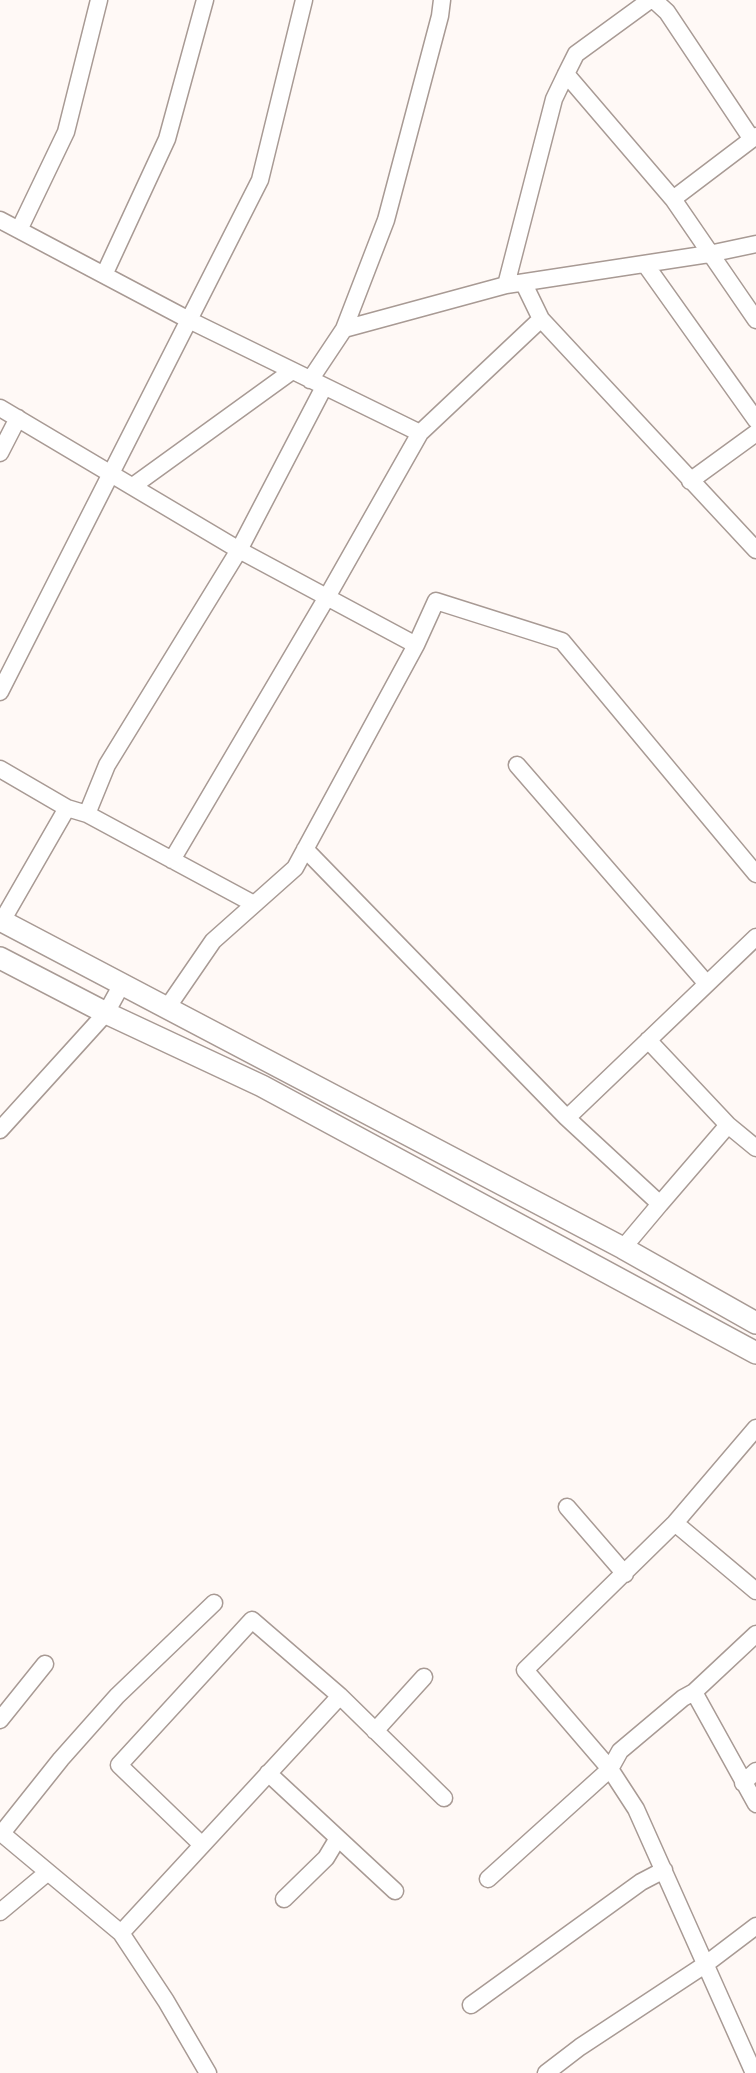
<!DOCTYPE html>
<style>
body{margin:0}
canvas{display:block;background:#fff9f6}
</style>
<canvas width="756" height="2073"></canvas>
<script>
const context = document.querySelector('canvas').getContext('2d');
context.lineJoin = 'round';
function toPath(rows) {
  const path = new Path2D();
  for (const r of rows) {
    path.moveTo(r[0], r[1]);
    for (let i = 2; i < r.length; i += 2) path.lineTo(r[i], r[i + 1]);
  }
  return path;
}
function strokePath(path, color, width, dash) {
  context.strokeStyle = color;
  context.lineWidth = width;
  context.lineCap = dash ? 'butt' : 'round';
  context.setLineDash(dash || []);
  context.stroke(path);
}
const minor = toPath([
 [654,0,667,12,751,138],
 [566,74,673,199,756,320],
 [673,199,756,136],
 [0,220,189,320,420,433,327,597,172,860],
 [19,230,66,132,99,0],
 [645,264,756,420],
 [104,275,167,139,205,0],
 [506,285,554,99,566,74,576,54,650,0],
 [541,319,756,550],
 [344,329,386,220,440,16,442,0],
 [310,380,344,329,506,285,709,254,756,244],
 [0,408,239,550,416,645,295,868,213,941,167,1008],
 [420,433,541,319,524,284],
 [0,453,18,418],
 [690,481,756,433],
 [133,486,292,371],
 [416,645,436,601,562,641,756,874],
 [0,692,260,180,304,0],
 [517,765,707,984],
 [0,769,67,808],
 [87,814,254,904],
 [305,849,567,1118],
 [2,921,67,808,87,814,107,765,239,550,324,387],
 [648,1040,728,1125,756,1148],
 [0,1130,106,1013,122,984],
 [660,1204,728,1125],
 [623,1248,660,1204,567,1118,756,937],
 [567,1507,625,1574],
 [675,1523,756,1591],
 [694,1692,756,1804],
 [0,1720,45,1664],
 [375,1731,424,1677],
 [268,1773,395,1891],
 [743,1783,756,1771],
 [0,1832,121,1933,166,2001,208,2073],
 [2,1833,61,1759,117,1696,214,1603],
 [202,1845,119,1765,252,1620,340,1696,444,1798],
 [488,1879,610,1769,620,1751,683,1698,694,1692,756,1634],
 [284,1899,326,1858,338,1838],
 [0,1912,48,1872],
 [121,1933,340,1696],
 [471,2005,641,1882,664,1870],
 [753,2071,636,1809,610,1769,525,1670,675,1523,756,1428],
 [546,2073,580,2047,706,1964,756,1926]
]);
const tertiary = toPath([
 [0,920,623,1248,756,1323],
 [0,958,106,1013,262,1086,756,1353]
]);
strokePath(minor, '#a89a94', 19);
strokePath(tertiary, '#a89a94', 24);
strokePath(minor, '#fff', 16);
strokePath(tertiary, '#fff', 21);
</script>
